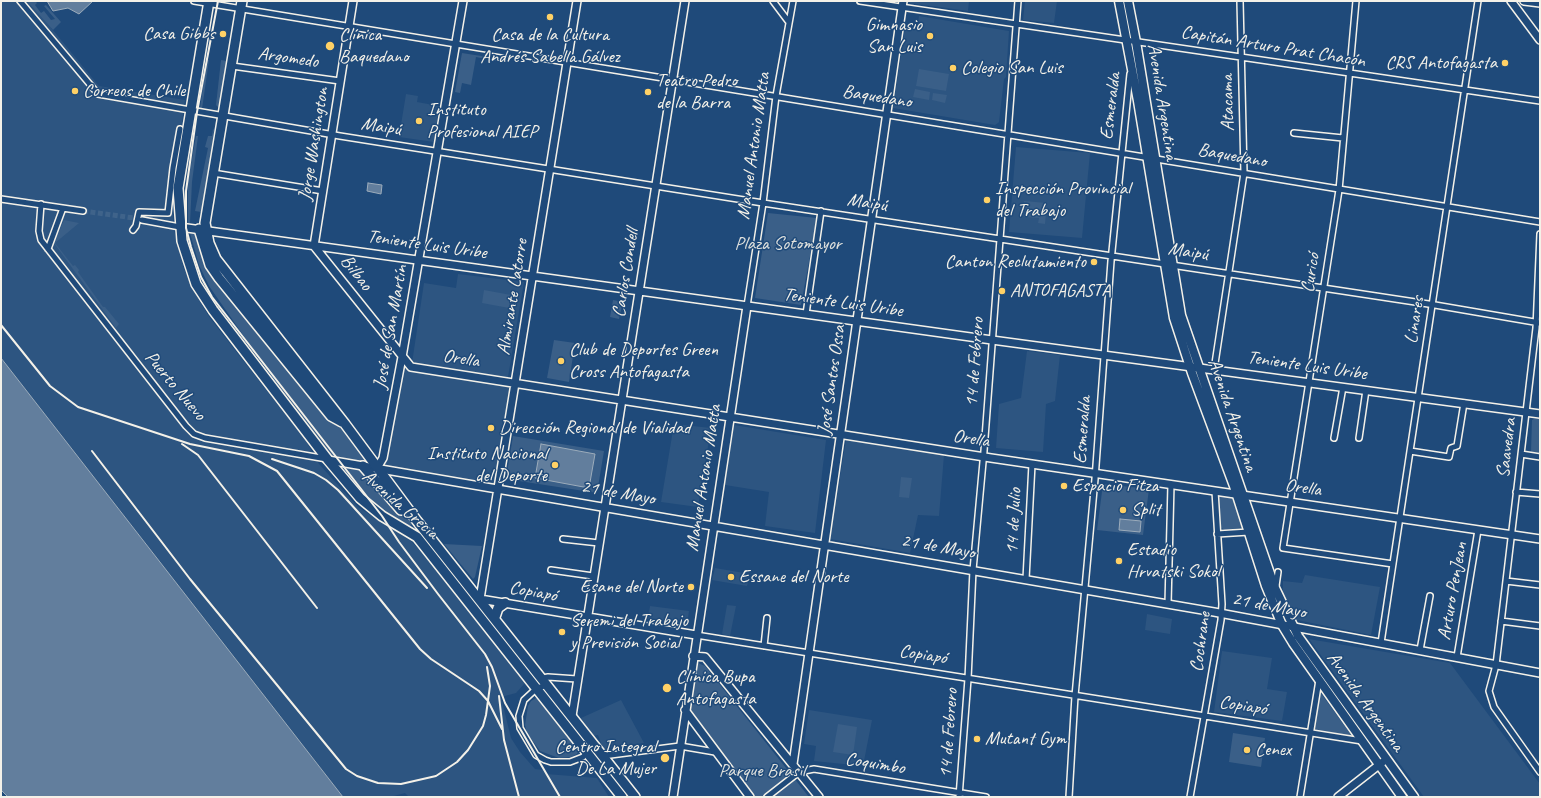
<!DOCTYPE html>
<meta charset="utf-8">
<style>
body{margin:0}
#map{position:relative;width:1541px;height:798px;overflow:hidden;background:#1f4a7a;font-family:Caveat,sans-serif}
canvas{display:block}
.frame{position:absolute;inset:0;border:2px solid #f4f1e8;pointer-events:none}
</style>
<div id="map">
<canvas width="1541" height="798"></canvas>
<div class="frame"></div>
</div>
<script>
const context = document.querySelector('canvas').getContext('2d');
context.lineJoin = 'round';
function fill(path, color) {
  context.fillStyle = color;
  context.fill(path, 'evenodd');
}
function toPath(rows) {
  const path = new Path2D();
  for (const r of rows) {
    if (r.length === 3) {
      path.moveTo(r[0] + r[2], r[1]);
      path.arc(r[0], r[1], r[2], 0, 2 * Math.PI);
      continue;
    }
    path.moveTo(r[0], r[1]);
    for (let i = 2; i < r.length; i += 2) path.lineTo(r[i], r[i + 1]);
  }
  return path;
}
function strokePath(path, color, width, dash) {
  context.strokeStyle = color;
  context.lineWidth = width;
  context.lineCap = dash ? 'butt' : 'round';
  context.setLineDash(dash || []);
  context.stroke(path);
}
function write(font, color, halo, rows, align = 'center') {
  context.font = font + ' Caveat,sans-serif';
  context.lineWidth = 3;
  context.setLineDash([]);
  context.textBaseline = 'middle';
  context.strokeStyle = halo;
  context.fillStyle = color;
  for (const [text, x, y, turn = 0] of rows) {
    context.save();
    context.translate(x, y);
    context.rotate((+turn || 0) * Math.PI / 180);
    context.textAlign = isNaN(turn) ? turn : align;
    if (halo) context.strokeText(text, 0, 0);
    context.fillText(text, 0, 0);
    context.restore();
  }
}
fill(toPath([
 [1,1,27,1,33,6,99,86,185,100,172,196,174,230,184,269,200,302,210,318,306,441,319,464,358,507,411,541,442,575,525,683,516,693,501,697,511,738,520,752,535,769,543,770,546,774,597,778,609,797,409,797,405,793,390,797,343,797,1,358],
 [910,1,969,1,968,11,910,3],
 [1025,1,1057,1,1054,23,1023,20],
 [919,16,1009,31,1006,77,1004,79,999,122,998,123,995,125,893,108,905,28,917,30],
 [406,94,418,96,417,102,439,106,434,142,399,137],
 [1016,147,1090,153,1082,238,1009,232],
 [458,274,524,282,508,377,412,363,424,283,456,288],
 [1027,351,1060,355,1055,401,1046,404,1043,452,996,448,999,404,1021,398],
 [402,357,411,367,515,384,498,489,377,468,383,458],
 [674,424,711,428,698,507,661,502],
 [734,425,826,440,815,533,765,526,769,492,725,485],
 [846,440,944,455,939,516,918,515,910,553,830,539],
 [715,568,750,574,747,586,712,580],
 [1305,575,1380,587,1371,635,1297,620,1283,597,1283,581,1302,583],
 [691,587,5],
 [727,605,736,606,730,636,722,634],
 [650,606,689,611,687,625,648,619],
 [1147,614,1172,619,1170,634,1145,630],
 [1309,639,1450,663,1540,784,1540,797,1424,797],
 [1222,651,1272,658,1267,689,1287,692,1282,721,1214,712],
 [621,700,644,743,603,749,598,735,592,736,581,718],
 [809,710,872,720,863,766,814,761,816,746,804,744]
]), '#2d5581');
fill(toPath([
 [27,1,35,1,37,3,35,5,41,13,44,11,51,20,55,19,44,6,46,5,61,22,53,30],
 [462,53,507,60,506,63,476,57,471,85,462,83,460,93,455,92],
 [207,59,209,60,202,109,200,108],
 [221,60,227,61,219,108,216,105],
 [919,69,949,74,946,91,916,86],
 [915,89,930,92,929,100,913,97],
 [933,93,947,95,945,103,932,100],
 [213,129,214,130,210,159,201,212,195,211,208,148,205,147,208,136,212,136],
 [196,136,198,136,192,182,190,223,188,223,188,181],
 [1024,201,1047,203,1045,224,1038,223,1039,218,1024,217,1026,205,1024,205],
 [768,213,817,218,801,305,755,298],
 [64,220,79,223,55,243,73,266,75,265,79,270,78,272,103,307,105,307,119,324,116,328,54,243],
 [190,233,202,235,219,272,417,521,410,526,376,506,355,489,325,453,209,286,199,265],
 [484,290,511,295,509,308,482,303],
 [613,300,623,302,619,319,610,317],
 [554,340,575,343,569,382,547,378],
 [1534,419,1540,419,1540,453,1531,452,1532,420],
 [513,436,604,451,597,493,506,479],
 [901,477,912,478,909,498,899,497],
 [1103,484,1149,489,1143,535,1097,530],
 [1221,494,1234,496,1245,527,1225,530,1220,527,1218,498],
 [444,544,482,546,475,577,473,579],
 [698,663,705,666,809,797,756,797,687,709,694,667],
 [1319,692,1320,692,1352,736,1314,729],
 [536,698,540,698,580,748,577,754,571,757,559,758,540,751,527,733,525,725,528,706,531,701],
 [838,724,857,727,853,755,833,752],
 [1233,733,1265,738,1261,767,1229,762]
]), '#3a5f88');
const water = toPath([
 [47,1,93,1,79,14,68,8,53,11,47,1],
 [368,183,382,185,381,194,367,191,368,183],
 [1,358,343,797,8,797,1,790,1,358],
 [541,444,595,454,589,488,535,478,541,444],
 [1120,519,1141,521,1140,532,1119,530,1120,519]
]);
fill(water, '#627e9d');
strokePath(water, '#9cacbb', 1);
strokePath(toPath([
 [83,211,141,219]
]), '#3f638a', 5, [5, 2.5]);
const street = toPath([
 [20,1,98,94,340,136,763,203,1435,305,1540,323],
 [194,1,1540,222],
 [773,1,788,21],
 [860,1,1540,101],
 [1356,1,1339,190,1283,548,1393,564],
 [232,66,340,81],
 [1294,133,1343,138],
 [213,173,323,191],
 [1,199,83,211],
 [41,204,39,231,41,240,186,426,194,434,205,438,327,459],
 [142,220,180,227],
 [133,230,136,226,139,212,168,213,173,168,180,129],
 [1540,234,1536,328,1496,665,1489,691,1494,707,1540,772],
 [48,249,63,208],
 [747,306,763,203,776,96,793,1],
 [806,314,821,211],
 [1214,370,1244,173,1240,1],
 [1334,438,1343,387],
 [1359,438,1366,390],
 [1410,451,1449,457,1451,448,1457,446,1464,403],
 [1521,454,1540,457],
 [1516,492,1540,494],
 [1217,534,1249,532],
 [563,539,599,543],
 [551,570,593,576],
 [1026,579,1032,464],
 [1506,581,1540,585],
 [1276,586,1278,572],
 [1168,604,1171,484],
 [1501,621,1540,626],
 [696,635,1362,741],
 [1381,643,1478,1],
 [764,646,767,618],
 [1420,650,1430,596],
 [1457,657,1478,530],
 [543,678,548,677,577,679],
 [548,685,537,688,524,700,519,716,520,728,536,755,545,760,551,762,570,762,583,757,588,751],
 [603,756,680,746,715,752],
 [767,797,799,772,814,769,986,797],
 [959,797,968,679,973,570,984,451,1018,1],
 [1069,797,1075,696,1095,479,1111,261,1130,74],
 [1190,797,1221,620,1222,604,1215,491],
 [1300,797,1319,680]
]);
const secondary = toPath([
 [353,1,314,246,411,367,991,458,1540,539],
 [577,1,480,599,696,635],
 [1511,1,1540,40],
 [1524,1,1540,3],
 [180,227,992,340,1540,414],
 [328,460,1214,612,1540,673],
 [377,468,383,458,402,357,463,1],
 [693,656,705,657,819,797],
 [685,710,750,797],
 [572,716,685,1],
 [793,764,903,1],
 [673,797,747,306],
 [1338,797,1384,761]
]);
const primary = toPath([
 [1119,1,1138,101,1174,318,1192,373,1234,486,1266,586,1282,625,1293,643,1402,797],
 [1128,1,1136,42,1181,315,1275,588,1298,636,1414,797]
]);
const highway = toPath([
 [209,1,178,188,182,241,196,284,213,310,328,460,360,498,382,516,417,537,622,797],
 [242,1,205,223,209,243,216,259,345,424,417,521,635,797],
 [199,229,210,265,219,278,331,416,342,422],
 [363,466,401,510,409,510],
 [495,617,498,608,505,603]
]);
strokePath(street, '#f4f1e8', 8);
strokePath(secondary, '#f4f1e8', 10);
strokePath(primary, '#f4f1e8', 11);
strokePath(highway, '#f4f1e8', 12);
strokePath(street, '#1f4a7a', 5);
strokePath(secondary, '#1f4a7a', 7);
strokePath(primary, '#1f4a7a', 8);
strokePath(highway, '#1f4a7a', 9);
strokePath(toPath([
 [218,1,197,112,186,191,186,228,191,247,201,277,212,297,382,516,399,542,438,594,485,654,492,667,505,703,560,797],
 [1,325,50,386,78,407,190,444,249,456,277,471,420,649,431,659,479,691,488,701,502,729],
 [182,444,198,455,317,608],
 [92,451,190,579,346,769,357,776,378,783,401,784,436,776,457,762,468,750,483,726,486,715,490,686,487,667],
 [272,459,314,473,326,480,338,490,427,588],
 [499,696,504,740,519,797]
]), '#f4f1e8', 2);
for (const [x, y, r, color] of [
 [550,17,4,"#ffd166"],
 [223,34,4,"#ffd166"],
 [930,36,4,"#ffd166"],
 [330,46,5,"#ffd166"],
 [1505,63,4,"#ffd166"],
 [953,68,4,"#ffd166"],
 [75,91,4,"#ffd166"],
 [648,92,4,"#ffd166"],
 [419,121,4,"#ffd166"],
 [987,200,4,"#ffd166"],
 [1094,262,4,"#ffd166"],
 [1002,291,4,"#ffd166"],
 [561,361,4,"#ffd166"],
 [491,428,4,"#ffd166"],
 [555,465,4,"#ffd166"],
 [1064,486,4,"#ffd166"],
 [1123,510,4,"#ffd166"],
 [1119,561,4,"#ffd166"],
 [731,577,4,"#ffd166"],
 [691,587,4,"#ffd166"],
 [562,632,4,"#ffd166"],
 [667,688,5,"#ffd166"],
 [977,739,4,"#ffd166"],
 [1247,750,4,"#ffd166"],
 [665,758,5,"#ffd166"]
]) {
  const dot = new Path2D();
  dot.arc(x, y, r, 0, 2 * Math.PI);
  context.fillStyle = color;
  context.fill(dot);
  strokePath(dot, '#1f4a7a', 1.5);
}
write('19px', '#f4f1e8', '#1f4a7a', [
 ["Gimnasio",922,25,"right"],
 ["San Luis",922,47,"right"],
 ["Casa Gibbs",215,34,"right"],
 ["Clínica",339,35],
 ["Baquedano",339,57],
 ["Casa de la Cultura",550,35,"center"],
 ["Andrés Sabella Gálvez",550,57,"center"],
 ["CRS Antofagasta",1497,63,"right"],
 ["Colegio San Luis",961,68],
 ["Teatro Pedro",656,81],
 ["de la Barra",656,103],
 ["Correos de Chile",83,91],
 ["Instituto",427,110],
 ["Profesional AIEP",427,132],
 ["Inspección Provincial",995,189],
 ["del Trabajo",995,211],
 ["Canton Reclutamiento",1086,262,"right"],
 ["ANTOFAGASTA",1010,291],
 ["Club de Deportes Green",569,350],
 ["Cross Antofagasta",569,372],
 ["Dirección Regional de Vialidad",499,428],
 ["Instituto Nacional",547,454,"right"],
 ["del Deporte",547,476,"right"],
 ["Espacio Fitza",1072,486],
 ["Split",1131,510],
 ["Estadio",1127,550],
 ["Hrvatski Sokol",1127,572],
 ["Essane del Norte",739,577],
 ["Esane del Norte",683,587,"right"],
 ["Seremi del Trabajo",570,621],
 ["y Previsión Social",570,643],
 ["Clínica Bupa",676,677],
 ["Antofagasta",676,699],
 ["Mutant Gym",985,739],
 ["Centro Integral",656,747,"right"],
 ["De La Mujer",656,769,"right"],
 ["Cenex",1255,750]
], 'left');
write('19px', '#f4f1e8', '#1f4a7a', [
 ["Capitán Arturo Prat Chacón",1273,47,9],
 ["Argomedo",288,58,8],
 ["Baquedano",877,97,9],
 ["Avenida Argentina",1162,102,81],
 ["Atacama",1228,103,-91],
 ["Esmeralda",1111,106,-83],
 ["Maipú",381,127,9],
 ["Jorge Washington",314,144,-81],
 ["Manuel Antonio Matta",754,146,-82],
 ["Baquedano",1232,156,10],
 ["Maipú",867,203,9],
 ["Teniente Luis Uribe",427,245,8],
 ["Maipú",1188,252,9],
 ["Bilbao",356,273,52],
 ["Carlos Condell",626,273,-81],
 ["Curicó",1311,273,-81],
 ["Almirante Latorre",513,297,-81],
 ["Teniente Luis Uribe",843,303,8],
 ["Linares",1415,320,-81],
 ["José de San Martín",391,327,-80],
 ["Orella",461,359,9],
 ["14 de Febrero",975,362,-86],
 ["Teniente Luis Uribe",1307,366,8],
 ["José Santos Ossa",832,380,-82],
 ["Puerto Nuevo",175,386,50],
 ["Avenida Argentina",1232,415,71],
 ["Esmeralda",1083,430,-86],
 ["Orella",971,439,9],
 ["Saavedra",1507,448,-83],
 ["Manuel Antonio Matta",704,478,-81],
 ["Orella",1303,488,8],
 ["21 de Mayo",618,493,10],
 ["Avenida Grecia",400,505,41],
 ["14 de Julio",1014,521,-87],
 ["21 de Mayo",938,547,10],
 ["Arturo PenJean",1453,591,-80],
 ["Copiapó",533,592,10],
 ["21 de Mayo",1269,606,11],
 ["Cochrane",1201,642,-82],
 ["Copiapó",923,655,9],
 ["Avenida Argentina",1365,702,54],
 ["Copiapó",1243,706,9],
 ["14 de Febrero",949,733,-86],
 ["Coquimbo",875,764,9]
]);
write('19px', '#e1e2de', '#1f4a7a', [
 ["Plaza Sotomayor",788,244],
 ["Parque Brasil",762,771]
]);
</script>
